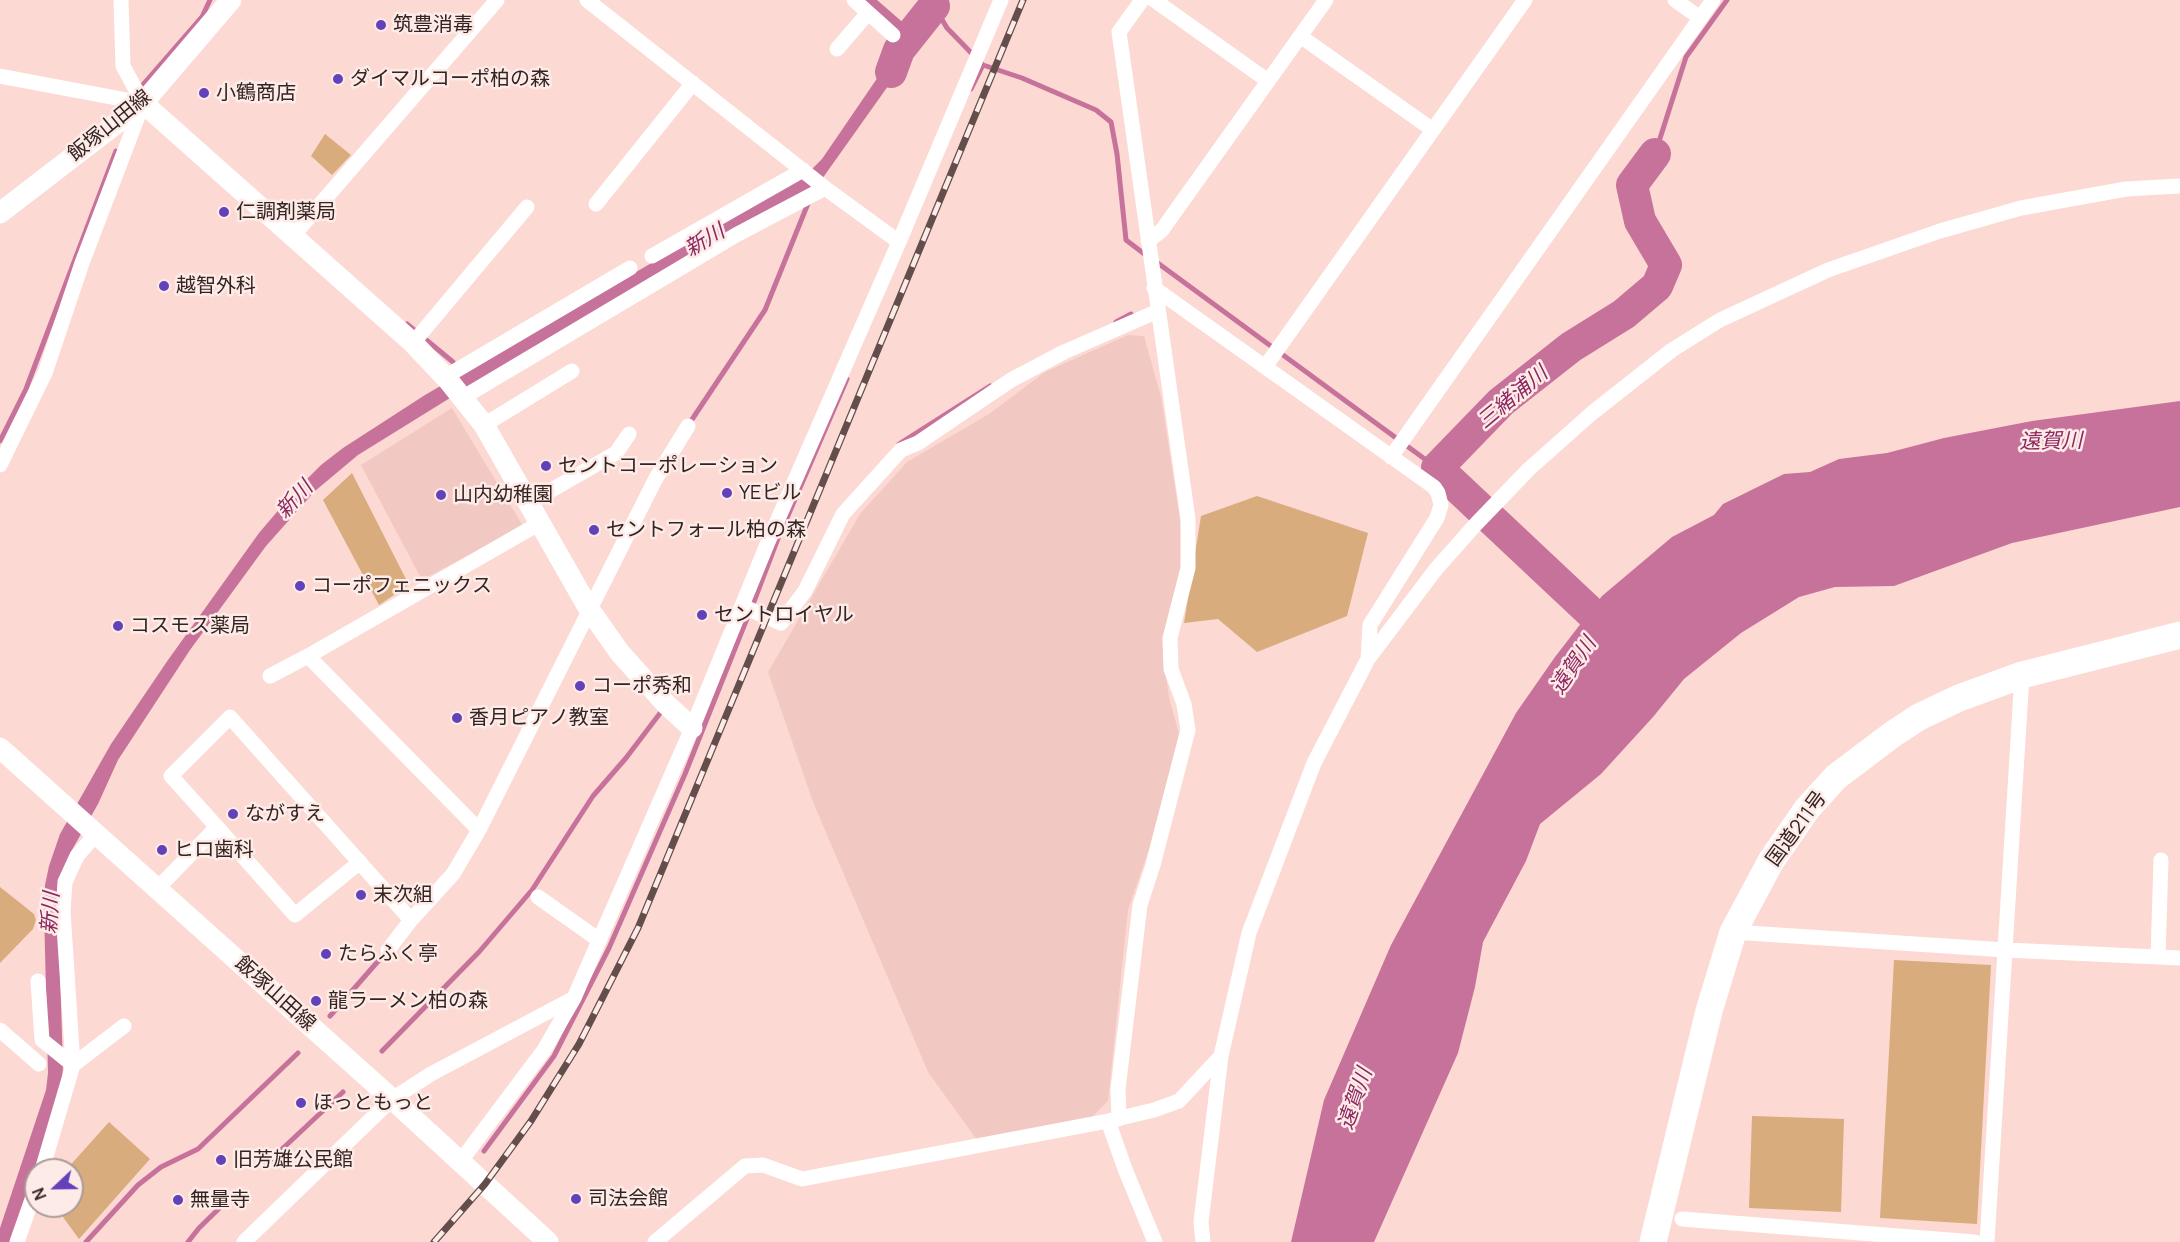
<!DOCTYPE html>
<meta charset="utf-8">
<style>
body{margin:0}
#map{position:relative;width:2180px;height:1242px;overflow:hidden;background:#fcd9d3;font-family:Manrope,sans-serif}
canvas{display:block}
.north{position:absolute;left:24px;top:1158px;width:60px;height:60px;box-sizing:border-box;background:#fdebe8;border:2px solid #ac9b98;border-radius:50%;rotate:248deg;font-size:16px;font-weight:700;line-height:24px;text-align:center;color:#332321}
.north::after{content:'';display:block;margin:auto;width:21px;height:27px;background:#6341b9;clip-path:polygon(50% 0,100% 100%,50% 72%,0 100%)}
</style>
<div id="map">
<canvas width="2180" height="1242"></canvas>
<div class="north">N</div>
</div>
<script>
const context = document.querySelector('canvas').getContext('2d');
context.lineJoin = 'round';
function fill(path, color) {
  context.fillStyle = color;
  context.fill(path, 'evenodd');
}
function toPath(rows) {
  const path = new Path2D();
  for (const r of rows) {
    path.moveTo(r[0], r[1]);
    for (let i = 2; i < r.length; i += 2) path.lineTo(r[i], r[i + 1]);
  }
  return path;
}
function strokePath(path, color, width, dash) {
  context.strokeStyle = color;
  context.lineWidth = width;
  context.lineCap = dash ? 'butt' : 'round';
  context.setLineDash(dash || []);
  context.stroke(path);
}
function write(font, color, halo, rows, align = 'center') {
  context.font = font + ' Manrope,"Noto Sans JP",sans-serif';
  context.lineWidth = 5;
  context.setLineDash([]);
  context.textBaseline = 'middle';
  context.strokeStyle = halo;
  context.fillStyle = color;
  for (const [text, x, y, turn = 0] of rows) {
    context.save();
    context.translate(x, y);
    context.rotate((+turn || 0) * Math.PI / 180);
    context.textAlign = isNaN(turn) ? turn : align;
    if (halo) context.strokeText(text, 0, 0);
    context.fillText(text, 0, 0);
    context.restore();
  }
}
fill(toPath([
 [1128,335,1144,336,1161,397,1181,526,1182,568,1163,655,1169,697,1179,734,1149,849,1128,910,1108,1101,1091,1118,977,1140,928,1072,813,802,768,672,860,514,907,462,989,414,1045,372],
 [452,408,523,526,422,580,361,465]
]), '#f1c9c2');
fill(toPath([
 [325,134,351,155,332,175,311,156],
 [352,473,409,585,379,605,323,500],
 [1257,496,1368,533,1347,616,1257,652,1218,619,1184,623,1201,516],
 [0,887,34,914,36,920,33,929,0,963],
 [1894,960,1991,965,1977,1224,1880,1218],
 [1752,1116,1844,1119,1841,1212,1749,1208],
 [109,1122,150,1159,79,1239,55,1206,72,1206,72,1170,66,1170]
]), '#d8ac7c');
fill(toPath([
 [864,0,877,0,907,26,913,37,898,61,898,72,822,179,812,188,450,398,358,455,315,491,266,546,190,650,118,760,98,804,72,850,65,867,59,941,63,1066,62,1081,29,1198,12,1242,0,1242,0,1228,46,1090,48,1073,44,910,45,885,49,866,60,834,111,744,168,660,259,533,293,493,321,465,343,448,425,395,811,170,822,159,891,58,902,34],
 [2180,401,2180,507,2012,543,1894,586,1835,587,1799,597,1741,633,1684,679,1653,717,1601,774,1540,824,1526,861,1483,942,1475,987,1458,1053,1374,1242,1291,1242,1324,1100,1391,945,1516,713,1555,657,1602,596,1672,537,1714,515,1723,504,1784,474,1810,472,1839,459,1887,453,1944,438,2032,421]
]), '#c7729b');
strokePath(toPath([
 [936,0,934,6,947,28,983,65,1022,78,1096,110,1111,122,1117,154,1126,240,1147,256],
 [142,86,202,17,210,0],
 [971,89,983,65],
 [1655,154,1686,57,1727,0],
 [1155,261,1437,468],
 [1116,322,1131,314],
 [407,324,453,362],
 [689,424,765,310,809,201],
 [0,441,26,389,116,151],
 [899,444,990,386],
 [753,604,777,541,847,379],
 [330,1016,387,951],
 [382,1051,479,952,532,890,593,796,626,758,664,708],
 [484,1151,554,1056,609,948,685,774,750,611],
 [264,1166,343,1092],
 [86,1242,138,1185,161,1167,198,1149,298,1053],
 [188,1242,199,1228,236,1192]
]), '#c7729b', 5);
strokePath(toPath([
 [891,72,899,50,934,6],
 [1603,624,1437,468,1501,402,1571,347,1624,314,1657,286,1666,265,1640,221,1632,185,1655,154]
]), '#c7729b', 32);
strokePath(toPath([
 [587,0,825,188,899,242],
 [854,0,893,35],
 [1154,0,1268,81],
 [1675,0,1700,18],
 [1300,36,1433,130],
 [837,49,868,13],
 [0,76,143,103],
 [596,204,693,83],
 [292,237,497,0],
 [1148,241,1162,230,1326,0],
 [652,256,803,170],
 [1154,288,1434,487,1438,493,1441,505,1437,518,1370,625,1368,659],
 [413,343,527,207],
 [1265,367,1525,0],
 [445,377,630,268],
 [462,398,736,235,825,188],
 [484,425,572,371],
 [1391,457,1713,0],
 [0,465,45,373,82,263,143,103,123,66,121,0],
 [529,503,616,453,629,434],
 [742,606,781,623,805,591,843,514,901,450,918,443,1011,380,1064,352,1158,311],
 [308,656,540,523],
 [270,676,308,656,479,830],
 [217,827,295,915,360,862],
 [158,888,217,827,171,776,230,717,411,920,453,874,479,830,655,480,688,426],
 [538,897,599,940],
 [1733,932,2006,950,2180,958],
 [388,950,411,920],
 [2158,957,2161,860],
 [38,981,42,1040,73,1065,42,1170],
 [0,1030,39,1064],
 [73,1065,63,911,65,882,77,856,96,834],
 [73,1065,124,1026],
 [1119,1119,1118,1089,1140,905,1153,865,1188,730,1184,704,1171,669,1170,638,1188,568,1188,519,1119,32,1142,0],
 [1108,1121,1125,1169,1155,1242],
 [460,1162,544,1050,574,998,692,728,768,542,899,242,1001,0],
 [1682,1219,1975,1242],
 [17,1242,36,1188],
 [244,1242,392,1099,431,1074,574,998],
 [655,1242,745,1166,763,1165,802,1179,1108,1121,1154,1110,1179,1101,1221,1056],
 [1203,1242,1201,1222,1221,1056,1249,933,1314,763,1368,659,1436,569,1476,524,1529,469,1592,413,1672,350,1720,320,1828,270,1940,231,2021,208,2126,189,2180,186],
 [1987,1242,2022,675]
]), '#fff', 15);
strokePath(toPath([
 [143,103,413,343,448,380,484,425,589,609,620,653,666,704,692,728],
 [0,213,143,103,231,0],
 [0,748,392,1099,548,1242]
]), '#fff', 21);
strokePath(toPath([
 [1653,1242,1709,1011,1733,932,1771,861,1807,809,1836,777,1893,734,1919,717,1959,698,2022,675,2180,635]
]), '#fff', 27);
const rail = toPath([
 [434,1242,485,1184,531,1121,579,1044,638,928,1023,0]
]);
strokePath(rail, '#634e4b', 7);
strokePath(rail, '#fdebe8', 4.5, [14]);
for (const [x, y, r, color] of [
 [381,25,6,"#6341b9"],
 [338,79,6,"#6341b9"],
 [204,93,6,"#6341b9"],
 [224,212,6,"#6341b9"],
 [164,286,6,"#6341b9"],
 [546,466,6,"#6341b9"],
 [727,493,6,"#6341b9"],
 [441,495,6,"#6341b9"],
 [594,530,6,"#6341b9"],
 [300,586,6,"#6341b9"],
 [702,615,6,"#6341b9"],
 [118,626,6,"#6341b9"],
 [580,686,6,"#6341b9"],
 [457,718,6,"#6341b9"],
 [233,814,6,"#6341b9"],
 [162,850,6,"#6341b9"],
 [361,895,6,"#6341b9"],
 [326,954,6,"#6341b9"],
 [316,1001,6,"#6341b9"],
 [301,1103,6,"#6341b9"],
 [221,1160,6,"#6341b9"],
 [576,1199,6,"#6341b9"],
 [178,1200,6,"#6341b9"]
]) {
  const dot = new Path2D();
  dot.arc(x, y, r, 0, 2 * Math.PI);
  context.fillStyle = color;
  context.fill(dot);
  strokePath(dot, '#fdebe8', 2);
}
write('20px', '#332321', '#fdebe8', [
 ["筑豊消毒",393,25],
 ["ダイマルコーポ柏の森",350,79],
 ["小鶴商店",216,93],
 ["仁調剤薬局",236,212],
 ["越智外科",176,286],
 ["セントコーポレーション",558,466],
 ["YEビル",739,493],
 ["山内幼稚園",453,495],
 ["セントフォール柏の森",606,530],
 ["コーポフェニックス",312,586],
 ["セントロイヤル",714,615],
 ["コスモス薬局",130,626],
 ["コーポ秀和",592,686],
 ["香月ピアノ教室",469,718],
 ["ながすえ",245,814],
 ["ヒロ歯科",174,850],
 ["末次組",373,895],
 ["たらふく亭",338,954],
 ["龍ラーメン柏の森",328,1001],
 ["ほっともっと",313,1103],
 ["旧芳雄公民館",233,1160],
 ["司法会館",588,1199],
 ["無量寺",190,1200]
], 'left');
write('20px', '#332321', '#fdebe8', [
 ["飯塚山田線",110,126,-39],
 ["国道211号",1797,829,-54],
 ["飯塚山田線",275,994,42]
]);
write('italic 21px', '#8c2760', '#fdebe8', [
 ["新川",705,241,-31],
 ["三緒浦川",1513,398,-40],
 ["遠賀川",2051,442,-1],
 ["新川",295,500,-48],
 ["遠賀川",1574,666,-56],
 ["新川",51,913,-86],
 ["遠賀川",1356,1099,-71]
]);
</script>
